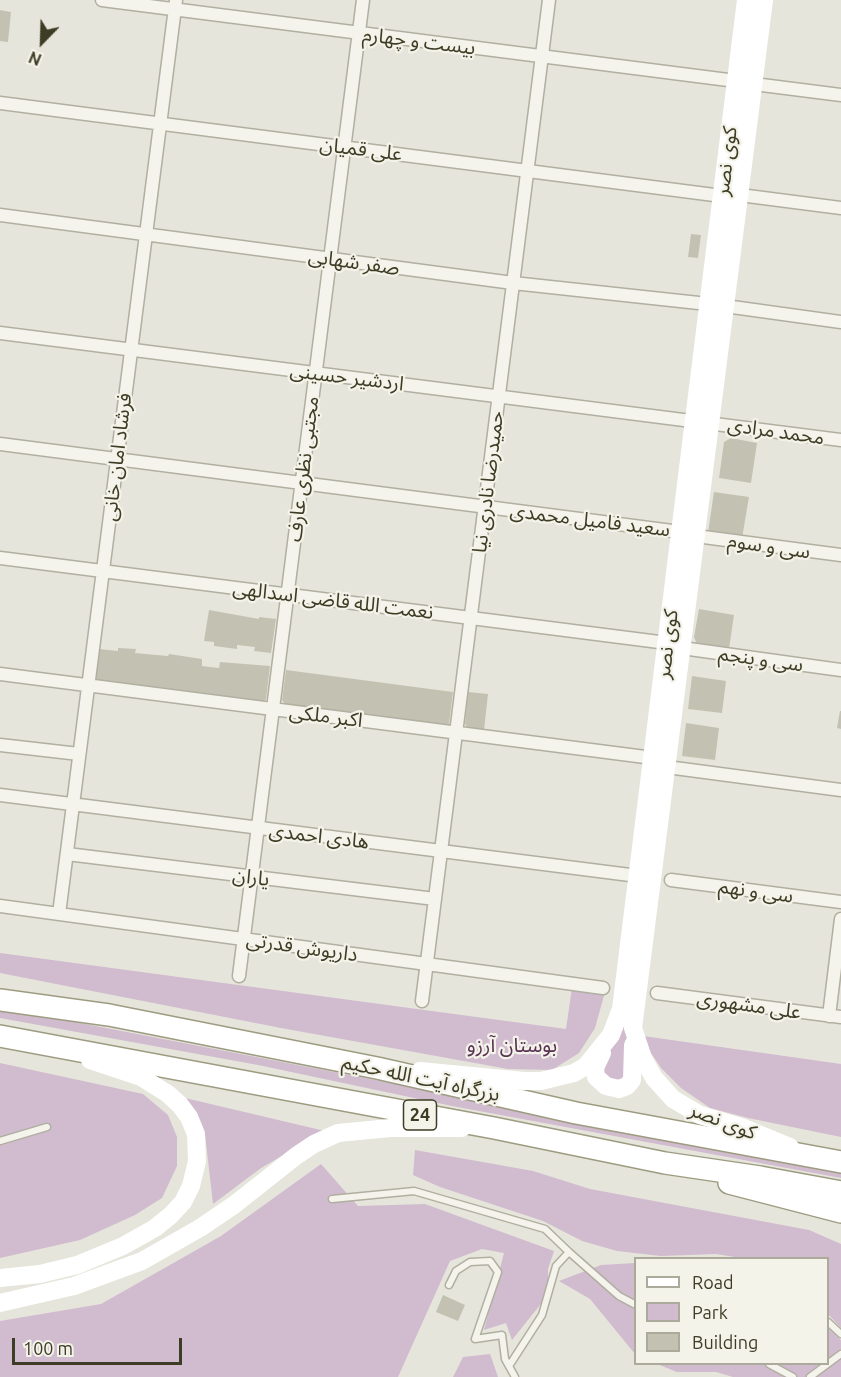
<!DOCTYPE html>
<meta charset="utf-8">
<style>
body{margin:0}
#map{position:relative;width:841px;height:1377px;overflow:hidden;background:#e6e5db;font-family:Ubuntu,sans-serif}
canvas{display:block}
.legend{position:absolute;left:634px;top:1257px;width:195px;height:108px;box-sizing:border-box;background:#f4f3ea;border:2px solid #abaa9b;margin:0;padding:8px 10px;list-style:none;font-size:18px;color:#3d3c24}
.legend li{display:flex;align-items:center;gap:12px;height:30px}
.legend b{width:30px;border:2px solid #abaa9b}
.north{position:absolute;left:12px;top:12px;width:60px;height:60px;-webkit-text-stroke:4px #f4f3ea;paint-order:stroke;rotate:203deg;font-size:16px;font-weight:700;line-height:24px;text-align:center;color:#3d3c24}
.north::after{content:'';display:block;margin:auto;width:21px;height:27px;background:#3d3c24;clip-path:polygon(50% 0,100% 100%,50% 72%,0 100%)}
.scale{position:absolute;left:12px;top:1338px;width:170px;height:27px;box-sizing:border-box;border:3px solid #3d3c24;border-top:0;padding-left:8px;font-size:18px;line-height:21px;white-space:nowrap;color:#3d3c24;-webkit-text-stroke:4px #f4f3ea;paint-order:stroke}
</style>
<div id="map">
<canvas width="841" height="1377"></canvas>
<ul class="legend">
<li><b style="height:8px;background:#fff"></b>Road</li>
<li><b style="height:16px;background:#d1bbcf"></b>Park</li>
<li><b style="height:16px;background:#c3c2b2"></b>Building</li>
</ul>
<div class="north">N</div>
<div class="scale">100 m</div>
</div>
<script>
const context = document.querySelector('canvas').getContext('2d');
context.lineJoin = 'round';
function fill(path, color) {
  context.fillStyle = color;
  context.fill(path, 'evenodd');
}
function toPath(rows) {
  const path = new Path2D();
  for (const r of rows) {
    path.moveTo(r[0], r[1]);
    for (let i = 2; i < r.length; i += 2) path.lineTo(r[i], r[i + 1]);
  }
  return path;
}
function strokePath(path, color, width, dash) {
  context.strokeStyle = color;
  context.lineWidth = width;
  context.lineCap = dash ? 'butt' : 'round';
  context.setLineDash(dash || []);
  context.stroke(path);
}
function write(font, color, halo, rows, align = 'center') {
  context.font = font + ' Ubuntu,"Noto Sans Arabic",sans-serif';
  context.lineWidth = 4.5;
  context.setLineDash([]);
  context.textBaseline = 'middle';
  context.strokeStyle = halo;
  context.fillStyle = color;
  for (const [text, x, y, turn = 0] of rows) {
    context.save();
    context.translate(x, y);
    context.rotate((+turn || 0) * Math.PI / 180);
    context.textAlign = isNaN(turn) ? turn : align;
    if (halo) context.strokeText(text, 0, 0);
    context.fillText(text, 0, 0);
    context.restore();
  }
}
fill(toPath([
 [0,953,566,1029,572,988,605,992,595,1028,579,1053,552,1070,508,1069,281,1028,0,973],
 [0,1010,70,1021,841,1170,841,1178,452,1106,258,1065,0,1018],
 [626,1022,627,1053,623,1080,607,1080,601,1065],
 [643,1036,841,1064,841,1137,748,1118,710,1108,681,1088,661,1068,651,1053],
 [0,1063,143,1094,168,1115,177,1137,177,1166,162,1198,135,1215,80,1240,0,1258],
 [185,1098,325,1131,261,1168,213,1204,205,1134],
 [415,1150,533,1171,590,1189,809,1230,841,1244,841,1328,828,1314,828,1258,741,1258,716,1254,661,1256,617,1251,582,1241,543,1221,440,1187,413,1175],
 [321,1164,358,1206,425,1204,554,1251,548,1269,548,1295,512,1340,506,1323,484,1330,504,1253,482,1249,450,1261,398,1377,0,1377,0,1321,101,1304,221,1236],
 [635,1263,635,1354,590,1299,559,1281,601,1265],
 [828,1328,841,1340,841,1377,733,1377,716,1372,677,1372,657,1364,828,1364],
 [490,1354,498,1377,453,1377,463,1357]
]), '#d1bbcf');
fill(toPath([
 [0,10,11,12,8,42,0,41],
 [691,234,701,235,698,258,688,257],
 [731,438,757,443,751,483,719,478,724,442],
 [714,492,749,497,742,538,708,533],
 [699,609,734,615,729,649,697,644,694,637],
 [209,610,259,619,259,617,276,619,271,653,254,651,255,647,237,645,237,649,214,646,214,642,204,641],
 [118,648,136,649,135,653,168,656,169,654,202,659,202,666,219,668,220,662,270,666,266,699,263,702,198,692,198,694,165,688,98,681,96,679,99,649,118,651],
 [286,670,453,692,449,724,447,726,432,724,285,704,282,700],
 [692,676,726,681,722,713,688,709],
 [468,692,488,694,484,730,469,729,465,724],
 [840,711,841,711,841,729,837,728],
 [686,723,719,728,715,760,682,756],
 [443,1295,465,1305,458,1321,436,1312]
]), '#c3c2b2');
const service = toPath([
 [0,1141,47,1127],
 [332,1199,414,1191,545,1229,569,1252,556,1266,542,1315,509,1366],
 [569,1252,619,1296,636,1305],
 [449,1285,456,1271,470,1262,490,1261,498,1272,475,1339,502,1335,505,1359,515,1377],
 [828,1322,841,1334],
 [769,1364,793,1377],
 [810,1377,841,1354]
]);
const minor = toPath([
 [102,0,736,81],
 [754,84,841,95],
 [0,103,722,196],
 [740,195,841,208],
 [0,215,513,283,708,304],
 [725,306,841,322],
 [0,333,841,440],
 [0,444,680,532,696,536,841,555],
 [0,558,667,643],
 [682,648,841,670],
 [0,674,653,758],
 [0,745,79,754],
 [667,767,841,790],
 [0,795,638,876],
 [67,854,435,899],
 [671,880,841,902],
 [0,906,603,988],
 [59,914,176,0],
 [239,976,363,0],
 [657,993,841,1017],
 [422,1001,549,0],
 [829,1016,841,919]
]);
const trunk = toPath([
 [0,1000,109,1015,377,1068,576,1113,841,1162],
 [0,1036,494,1128,665,1163,760,1177,841,1192],
 [729,1183,841,1212]
]);
strokePath(service, '#b0afa0', 9);
strokePath(minor, '#b0afa0', 15);
strokePath(trunk, '#9d9c81', 24);
strokePath(service, '#f4f4ed', 6);
strokePath(minor, '#f4f4ed', 12);
strokePath(toPath([
 [764,0,633,1028,643,1058,654,1078,673,1099,700,1115,744,1128,790,1147],
 [602,1053,595,1068,596,1077,606,1086,619,1089,627,1086,632,1080,633,1045],
 [420,1071,524,1081,541,1081,574,1073,586,1066,611,1035,621,1009,746,0],
 [0,1278,40,1274,77,1265,123,1246,155,1228,171,1215,183,1202,191,1186,197,1161,196,1134,189,1117,180,1105,168,1094,141,1077,90,1060],
 [0,1303,74,1286,142,1261,200,1228,234,1205,296,1156,314,1144,338,1133,390,1128,462,1128]
]), '#fff', 18);
strokePath(trunk, '#fff', 21);
for (const [x, y, w] of [
 [420,1115,33]
]) {
  const box = new Path2D();
  box.roundRect(x - w / 2, y - 15, w, 30, 4.5);
  context.fillStyle = '#f4f3ea';
  context.fill(box);
  strokePath(box, '#3d3c24', 1.5);
}
write('bold 18px', '#3d3c24', null, [
 ["24",420,1115]
]);
write('20px', '#3d3c24', '#f4f3ea', [
 ["بیست و چهارم",419,41,7],
 ["علی قمیان",361,149,7],
 ["کوی نصر",726,161,-83],
 ["صفر شهابی",354,262,8],
 ["اردشیر حسینی",347,377,7],
 ["محمد مرادی",776,431,8],
 ["فرشاد امان خانی",117,457,-83],
 ["مجتبی نظری عارف",303,469,-83],
 ["حمیدرضا نادری نیا",488,482,-83],
 ["سعید فامیل محمدی",590,520,7],
 ["سی و سوم",769,546,8],
 ["نعمت الله قاضی اسدالهی",333,600,7],
 ["کوی نصر",667,644,-83],
 ["سی و پنجم",761,659,8],
 ["اکبر ملکی",326,716,7],
 ["هادی احمدی",319,836,7],
 ["یاران",251,877,7],
 ["سی و نهم",756,891,8],
 ["داریوش قدرتی",302,947,8],
 ["علی مشهوری",749,1005,8],
 ["بزرگراه آیت الله حکیم",421,1078,12],
 ["کوی نصر",723,1121,21]
]);
write('20px', '#593153', '#f4f3ea', [
 ["بوستان آرزو",512,1045]
]);
</script>
